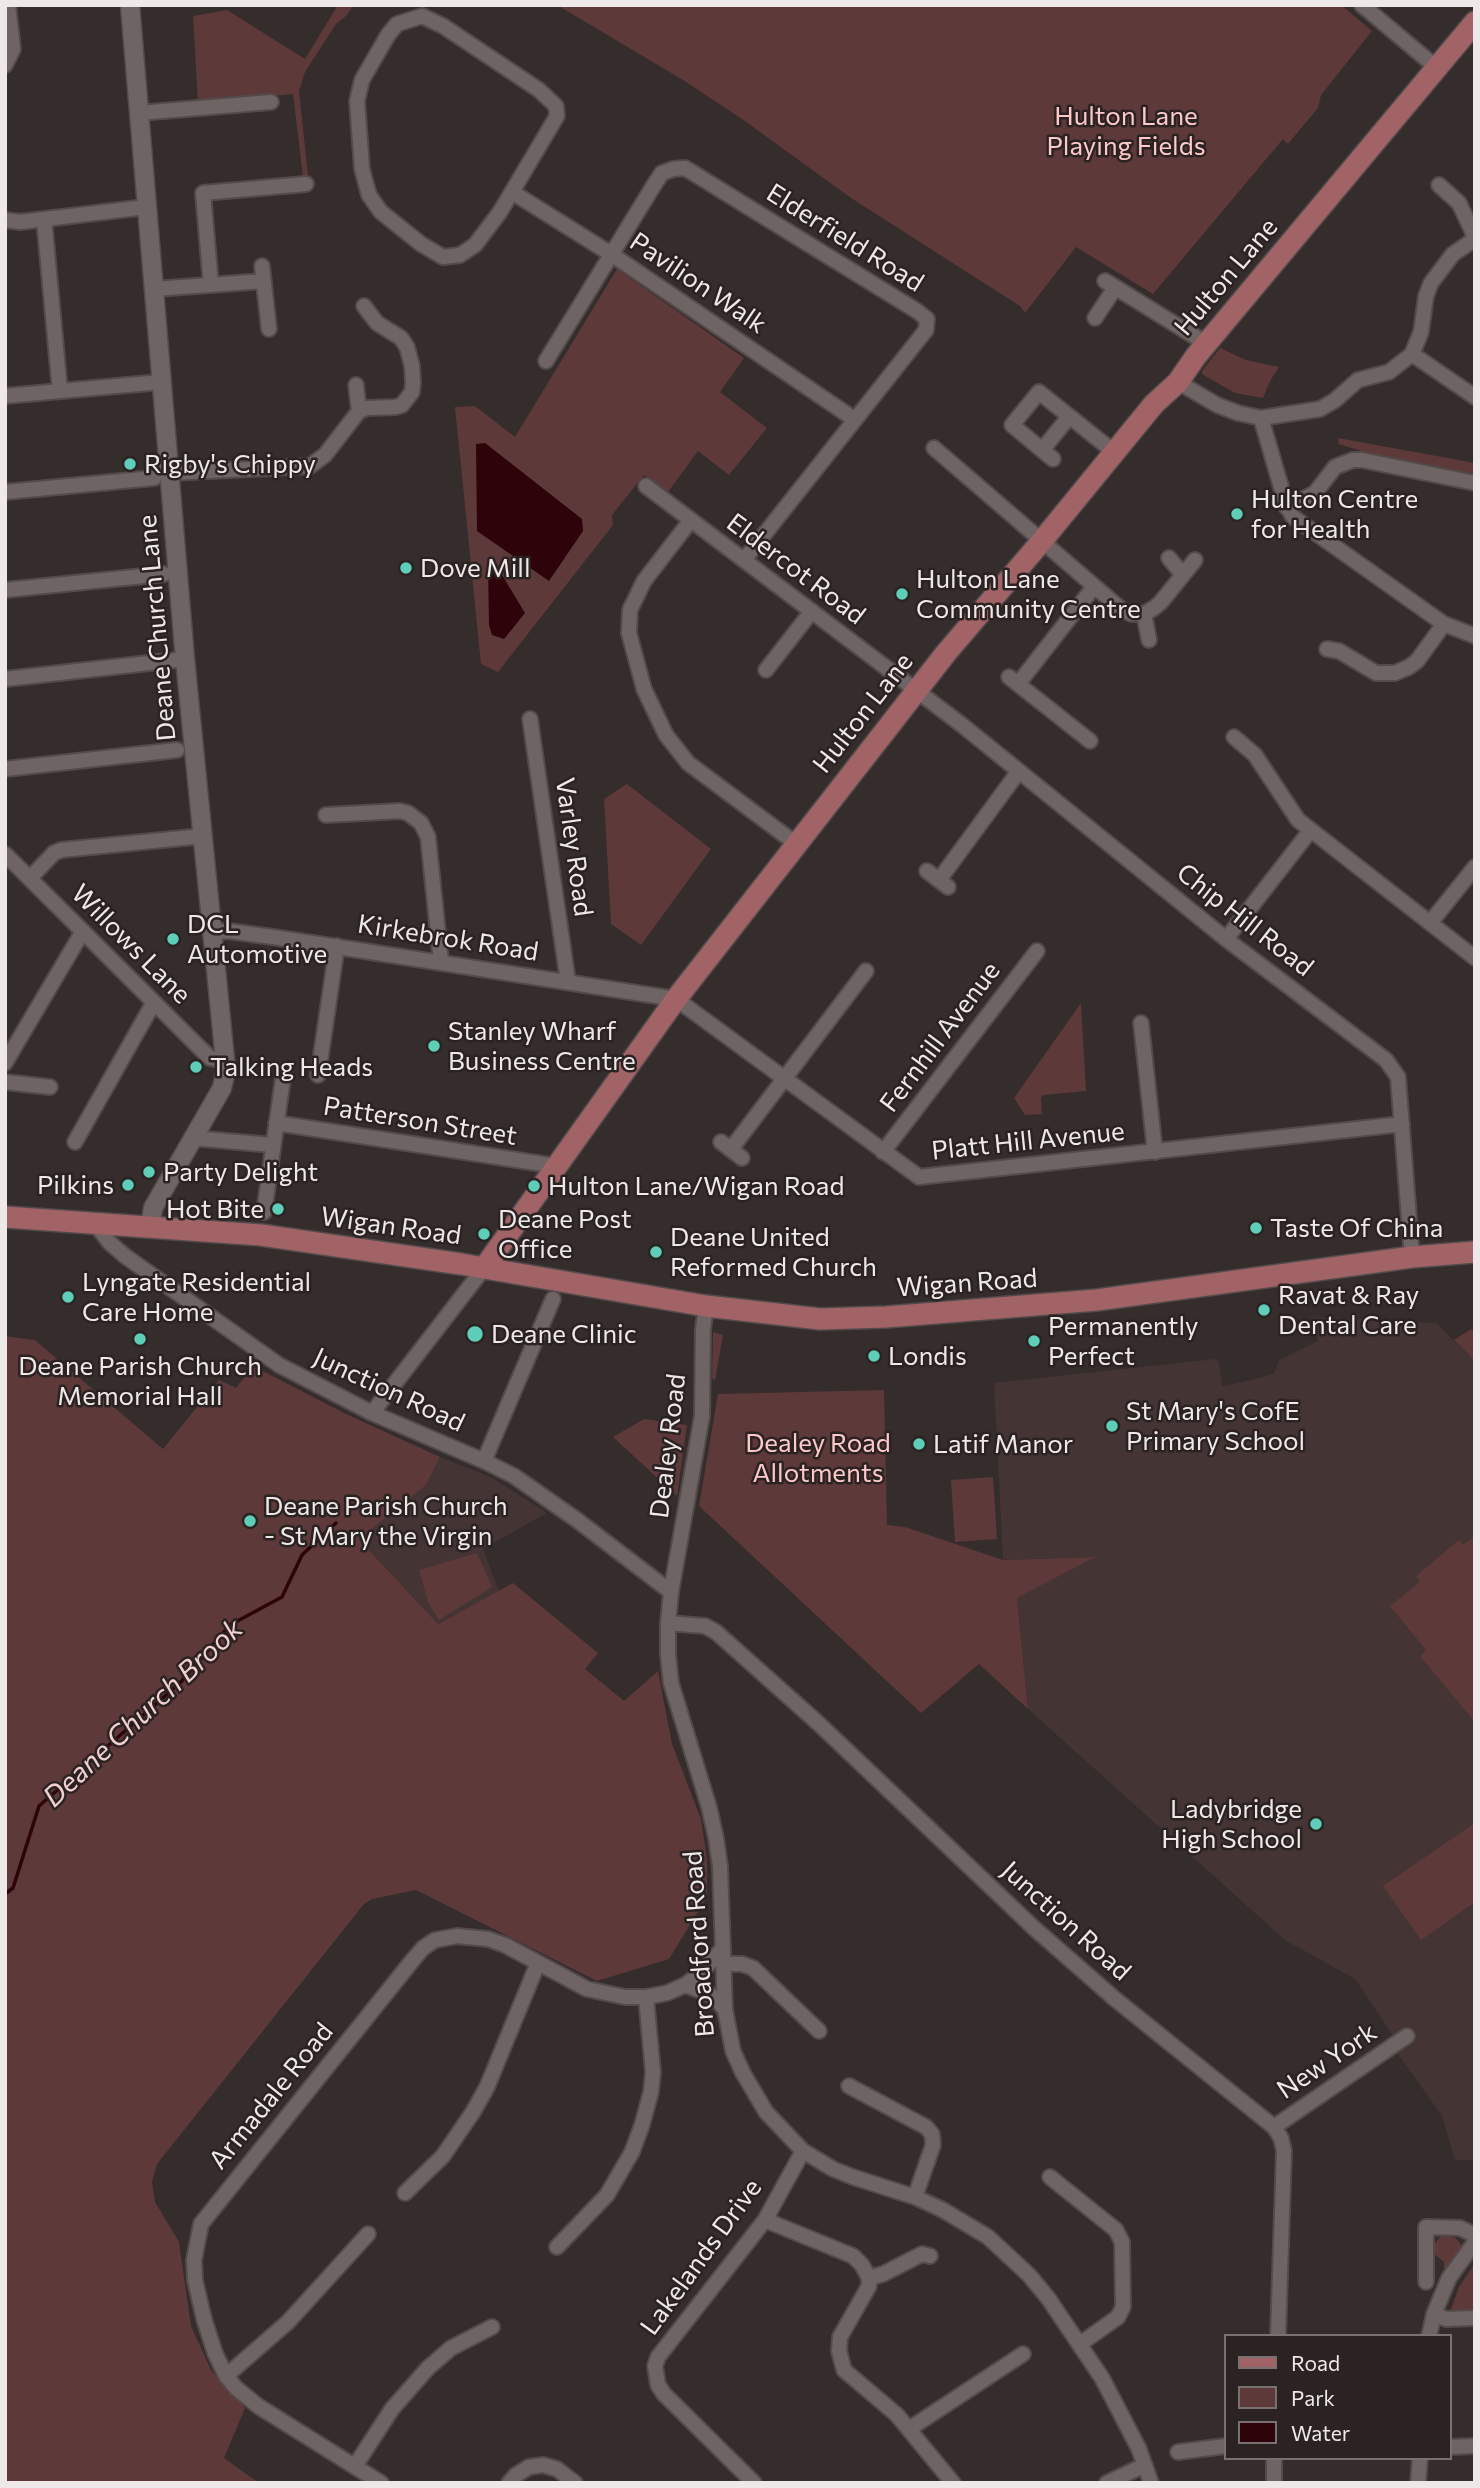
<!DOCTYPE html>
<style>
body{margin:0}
#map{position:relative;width:1480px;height:2488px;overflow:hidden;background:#352c2c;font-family:Commissioner,sans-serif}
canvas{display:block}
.frame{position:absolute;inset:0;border:7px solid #efe8e8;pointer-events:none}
.legend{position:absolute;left:1224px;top:2334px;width:228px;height:126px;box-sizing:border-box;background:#2b2222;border:2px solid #797171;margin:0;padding:9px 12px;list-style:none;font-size:21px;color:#efe8e8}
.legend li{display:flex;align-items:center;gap:14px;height:35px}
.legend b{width:35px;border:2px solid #797171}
</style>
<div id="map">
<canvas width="1480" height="2488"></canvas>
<div class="frame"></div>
<ul class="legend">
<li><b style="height:9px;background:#a26367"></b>Road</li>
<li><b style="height:19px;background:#5d393a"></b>Park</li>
<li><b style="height:19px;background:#2e0309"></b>Water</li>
</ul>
</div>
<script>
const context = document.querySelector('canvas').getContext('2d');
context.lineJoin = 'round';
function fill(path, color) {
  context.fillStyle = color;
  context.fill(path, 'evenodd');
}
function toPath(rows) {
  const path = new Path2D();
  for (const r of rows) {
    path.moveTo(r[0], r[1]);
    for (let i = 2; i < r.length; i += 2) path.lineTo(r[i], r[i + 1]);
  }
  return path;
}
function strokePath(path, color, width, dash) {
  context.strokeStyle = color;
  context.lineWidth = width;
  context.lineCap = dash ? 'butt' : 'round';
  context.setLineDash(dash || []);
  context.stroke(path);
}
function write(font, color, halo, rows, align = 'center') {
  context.font = font + ' Commissioner,sans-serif';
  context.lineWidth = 5;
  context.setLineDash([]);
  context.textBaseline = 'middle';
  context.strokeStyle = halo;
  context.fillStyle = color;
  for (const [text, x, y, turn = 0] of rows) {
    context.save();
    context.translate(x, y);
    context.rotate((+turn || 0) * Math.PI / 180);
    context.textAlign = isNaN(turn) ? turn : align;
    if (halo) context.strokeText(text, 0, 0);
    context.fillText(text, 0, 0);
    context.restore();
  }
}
fill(toPath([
 [1311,1317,1436,1323,1475,1361,1475,2160,1455,2160,1442,2116,1398,2054,1392,2034,1355,1979,1285,1940,1028,1709,1017,1598,1093,1557,1003,1560,994,1383,1215,1359,1219,1362,1222,1386,1230,1385,1274,1374,1279,1360,1318,1341],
 [440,1457,493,1478,547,1513,483,1549,499,1591,438,1624,359,1538,426,1485]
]), '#443434');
fill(toPath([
 [338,5,354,5,346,16,336,24,305,72,299,91,308,176,303,177,293,94,198,103,193,16,227,10,305,59],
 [557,5,1341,5,1372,31,1321,95,1318,108,1288,144,1283,139,1153,294,1076,247,1025,313,1020,306,851,198,745,121,683,80],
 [617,269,744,358,720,392,767,428,729,475,698,451,668,492,644,475,612,515,613,525,498,672,481,664,455,407,475,406,515,437],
 [485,443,581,519,583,530],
 [1220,348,1246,360,1279,367,1270,381,1263,398,1235,393,1202,374,1202,371],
 [1338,438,1475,463,1475,474,1415,468,1339,444],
 [627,784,711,849,641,945,611,924,604,799],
 [1081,1003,1086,1091,1043,1095,1041,1098,1042,1114,1025,1115,1014,1098],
 [1471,1329,1475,1333,1475,1361,1454,1340],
 [713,1332,723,1335,715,1381,712,1378],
 [5,1336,35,1340,163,1449,219,1380,236,1388,253,1366,346,1414,440,1457,426,1485,359,1539,438,1624,513,1583,598,1653,585,1669,624,1701,658,1671,672,1744,701,1819,707,1859,707,1897,669,1959,597,1981,416,1890,372,1899,364,1904,157,2164,152,2182,155,2202,179,2242,191,2326,211,2370,245,2408,224,2458,259,2483,5,2483],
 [884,1390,887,1525,905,1527,1003,1560,1095,1557,1017,1598,1028,1709,979,1664,921,1713,699,1506,718,1394],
 [644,1419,687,1425,677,1496,613,1437],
 [993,1477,997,1539,955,1542,951,1480],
 [1475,1536,1475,1722,1420,1656,1426,1650,1390,1606,1420,1582,1416,1576,1459,1540,1463,1545],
 [477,1553,492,1587,439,1620,428,1602,419,1570],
 [1475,1823,1475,1902,1421,1940,1383,1886],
 [1443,2234,1456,2238,1462,2246,1444,2271,1444,2262,1433,2253,1433,2245],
 [1475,2263,1475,2313,1454,2312,1451,2309,1459,2287]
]), '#5d393a');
fill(toPath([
 [485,443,582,519,583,531,549,581,477,531,476,444],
 [488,566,502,575,525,613,504,639,492,635,489,625]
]), '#2e0309');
strokePath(toPath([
 [5,1894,13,1888,39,1806,180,1683,230,1625,282,1597,302,1555,336,1523]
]), '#2e0309', 3.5);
const minor = toPath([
 [1362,5,1437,68],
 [422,16,443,26,539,90,556,106,557,116,500,212,475,245,460,255,443,257,421,244,381,212,369,195,362,169,357,101,362,80,388,35,397,24,422,16],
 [5,65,13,49,8,5],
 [139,113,271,102],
 [1439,185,1459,203,1475,237],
 [512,192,611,254,854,419],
 [44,219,60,391],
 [5,220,20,222,146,207],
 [262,266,269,329],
 [1105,281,1207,344],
 [211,285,203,193,306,184],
 [154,289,264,281],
 [1095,318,1115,288],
 [1412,354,1475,397],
 [546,361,654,185,662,173,673,169,685,168,917,311,927,319,926,330,744,560],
 [1178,382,1217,405,1238,413,1261,418,1320,409,1334,401,1358,380,1389,372,1412,354,1421,332,1426,296,1431,283,1453,254,1475,239],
 [356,385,359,411],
 [5,396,161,382],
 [1261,418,1286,504,1293,517,1444,624,1475,636],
 [934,448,1122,610,1132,614,1144,614,1154,608,1161,602,1195,560],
 [1042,450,1069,417],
 [1053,459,1012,425,1039,392,1114,452],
 [169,473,310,466,325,455,359,411,367,408,396,407,402,405,412,392,413,383,412,366,407,347,401,338,377,323,364,306],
 [646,486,962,725,1226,939,1386,1060,1398,1077,1412,1257],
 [5,492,154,478],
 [1287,508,1315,493,1335,467,1353,460,1362,460,1475,483],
 [691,520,644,581,630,610,629,633,644,689,666,735,688,763,795,843],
 [1169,558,1183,575],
 [5,590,164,574],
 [1144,614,1149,640],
 [1327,649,1339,651,1376,673,1395,673,1409,667,1417,661,1444,624],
 [766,670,812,611],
 [1009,677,1090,741],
 [5,679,185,659],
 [1018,684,1093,588],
 [530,719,568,982],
 [1234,737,1255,755,1298,820,1475,958],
 [5,769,177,750],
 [326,815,400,811,408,813,421,823,428,837,441,962],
 [5,854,210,1058,225,1061],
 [927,871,948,887],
 [30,878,54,853,61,850,203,836],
 [939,880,1019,771],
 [1430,923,1475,867],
 [213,932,228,931,273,937,676,999,919,1177,1402,1124],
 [1226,939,1310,831],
 [1141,1023,1155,1152],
 [5,1063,83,931],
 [318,1075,337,946],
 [5,1082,50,1087],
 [276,1123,556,1166],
 [192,1138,273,1145],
 [75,1142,154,1002],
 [721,1142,742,1158],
 [731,1149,866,971],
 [883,1152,1037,951],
 [264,1212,284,1071],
 [94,1223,110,1243,125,1256,279,1365,372,1413,484,1461,514,1476,577,1520,671,1592],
 [706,1306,703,1329,702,1416,671,1592,668,1623,668,1654,671,1683,709,1807,716,1838,720,1866,725,2010,733,2051,743,2073,766,2112,803,2151,833,2169,853,2177,915,2197,943,2210,988,2237,1029,2275,1048,2298,1102,2378,1139,2449,1151,2483],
 [372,1413,484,1268],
 [484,1461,553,1299],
 [668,1623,705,1626,716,1632,818,1723,1034,1928,1115,1999,1274,2127,1281,2138,1284,2151,1278,2336],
 [723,1964,742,1964,753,1968,819,2031],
 [685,1985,707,1993,716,1998,725,2010],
 [849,2086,926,2127,932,2134,933,2145,915,2197],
 [1274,2127,1407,2036],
 [1050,2177,1116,2230,1122,2242,1123,2307,1118,2317,1080,2344],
 [405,2193,443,2156,473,2112,487,2087,538,1963],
 [765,2220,853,2256,862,2265,869,2278,869,2286,840,2337,839,2351,844,2370,897,2415,953,2483],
 [557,2247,607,2195,632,2152,642,2125,651,2092,653,2072,646,1997],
 [869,2278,883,2274,922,2254,930,2256],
 [1426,2282,1426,2227,1460,2228,1475,2235],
 [1434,2314,1446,2319,1475,2318],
 [1429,2336,1434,2314,1449,2278,1475,2242],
 [226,2376,288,2322,368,2234],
 [909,2429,1023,2354],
 [1450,2447,1475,2446],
 [1178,2452,1226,2446],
 [355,2466,392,2409,428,2368,451,2348,492,2327],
 [381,2483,258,2406,236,2388,226,2376,215,2353,204,2319,195,2280,194,2260,201,2224,412,1961,423,1948,435,1940,457,1936,488,1939,505,1945,587,1989,625,1997,646,1997,667,1993,685,1985,701,1973,723,1948],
 [509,2483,516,2475,529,2467,543,2465,557,2469,575,2483],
 [754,2483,664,2394,658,2385,655,2366,658,2357,765,2220,803,2151],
 [1107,2483,1145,2465],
 [1274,2483,1274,2458],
 [1418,2483,1420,2458]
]);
const tertiary = toPath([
 [130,5,185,659,226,1070,222,1088,153,1208,150,1227]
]);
const primary = toPath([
 [5,1217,261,1235,461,1264,706,1306,820,1319,886,1317,1097,1300,1412,1257,1475,1252],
 [484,1268,676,999,946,653,1041,542,1154,404,1178,382,1196,356,1475,22]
]);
strokePath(minor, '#534b4b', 18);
strokePath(tertiary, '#534b4b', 21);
strokePath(primary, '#534b4b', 24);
strokePath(minor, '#6f6464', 14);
strokePath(tertiary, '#6f6464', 18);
strokePath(primary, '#a26367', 21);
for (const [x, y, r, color] of [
 [130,464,7,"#5eceb8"],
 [1237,514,7,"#5eceb8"],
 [406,568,7,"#5eceb8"],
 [902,594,7,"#5eceb8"],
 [173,939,7,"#5eceb8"],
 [434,1046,7,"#5eceb8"],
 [196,1067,7,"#5eceb8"],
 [149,1172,7,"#5eceb8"],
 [128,1185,7,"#5eceb8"],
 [534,1186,7,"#5eceb8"],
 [278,1209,7,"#5eceb8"],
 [1256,1228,7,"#5eceb8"],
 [484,1234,7,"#5eceb8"],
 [656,1252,7,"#5eceb8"],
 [68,1297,7,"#5eceb8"],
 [1264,1310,7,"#5eceb8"],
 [475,1334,9,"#5eceb8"],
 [140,1339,7,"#5eceb8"],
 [1034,1341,7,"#5eceb8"],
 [874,1356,7,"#5eceb8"],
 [1112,1426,7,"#5eceb8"],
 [919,1444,7,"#5eceb8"],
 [250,1521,7,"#5eceb8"],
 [1316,1824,7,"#5eceb8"]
]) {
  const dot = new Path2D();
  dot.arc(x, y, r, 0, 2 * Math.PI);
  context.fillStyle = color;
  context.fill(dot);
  strokePath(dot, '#2b2222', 2.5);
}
write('26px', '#fdc8c8', '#2b2222', [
 ["Hulton Lane",1126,116],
 ["Playing Fields",1126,146],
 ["Dealey Road",818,1443],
 ["Allotments",818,1473]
]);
write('26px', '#efe8e8', '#2b2222', [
 ["Elderfield Road",845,238,32],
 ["Hulton Lane",1226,277,-50],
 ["Pavilion Walk",698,283,34],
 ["Eldercot Road",796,569,37],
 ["Deane Church Lane",157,628,-95],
 ["Hulton Lane",863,713,-52],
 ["Varley Road",574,847,82],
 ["Chip Hill Road",1245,920,38],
 ["Kirkebrok Road",448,938,9],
 ["Willows Lane",131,944,45],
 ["Fernhill Avenue",940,1037,-53],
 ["Patterson Street",420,1121,9],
 ["Platt Hill Avenue",1028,1141,-6],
 ["Wigan Road",391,1226,8],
 ["Wigan Road",967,1283,-4],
 ["Junction Road",389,1390,25],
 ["Dealey Road",668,1446,-83],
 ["Junction Road",1066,1921,42],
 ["Broadford Road",699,1944,-94],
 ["New York",1327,2061,-34],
 ["Armadale Road",271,2096,-51],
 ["Lakelands Drive",701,2257,-54]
]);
write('26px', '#efe8e8', '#2b2222', [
 ["Rigby's Chippy",144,464],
 ["Hulton Centre",1251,499],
 ["for Health",1251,529],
 ["Dove Mill",420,568],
 ["Hulton Lane",916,579],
 ["Community Centre",916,609],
 ["DCL",187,924],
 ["Automotive",187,954],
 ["Stanley Wharf",448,1031],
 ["Business Centre",448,1061],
 ["Talking Heads",210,1067],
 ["Party Delight",163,1172],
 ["Pilkins",114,1185,"right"],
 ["Hulton Lane/Wigan Road",548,1186],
 ["Hot Bite",264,1209,"right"],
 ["Deane Post",498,1219],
 ["Office",498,1249],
 ["Taste Of China",1270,1228],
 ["Deane United",670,1237],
 ["Reformed Church",670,1267],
 ["Lyngate Residential",82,1282],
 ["Care Home",82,1312],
 ["Ravat & Ray",1278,1295],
 ["Dental Care",1278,1325],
 ["Permanently",1048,1326],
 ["Perfect",1048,1356],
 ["Deane Clinic",491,1334],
 ["Londis",888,1356],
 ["Deane Parish Church",140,1366,"center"],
 ["Memorial Hall",140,1396,"center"],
 ["St Mary's CofE",1126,1411],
 ["Primary School",1126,1441],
 ["Latif Manor",933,1444],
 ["Deane Parish Church",264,1506],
 ["- St Mary the Virgin",264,1536],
 ["Ladybridge",1302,1809,"right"],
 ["High School",1302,1839,"right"]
], 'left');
write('italic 28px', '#f3d0d0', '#2b2222', [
 ["Deane Church Brook",143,1713,-43]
]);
</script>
